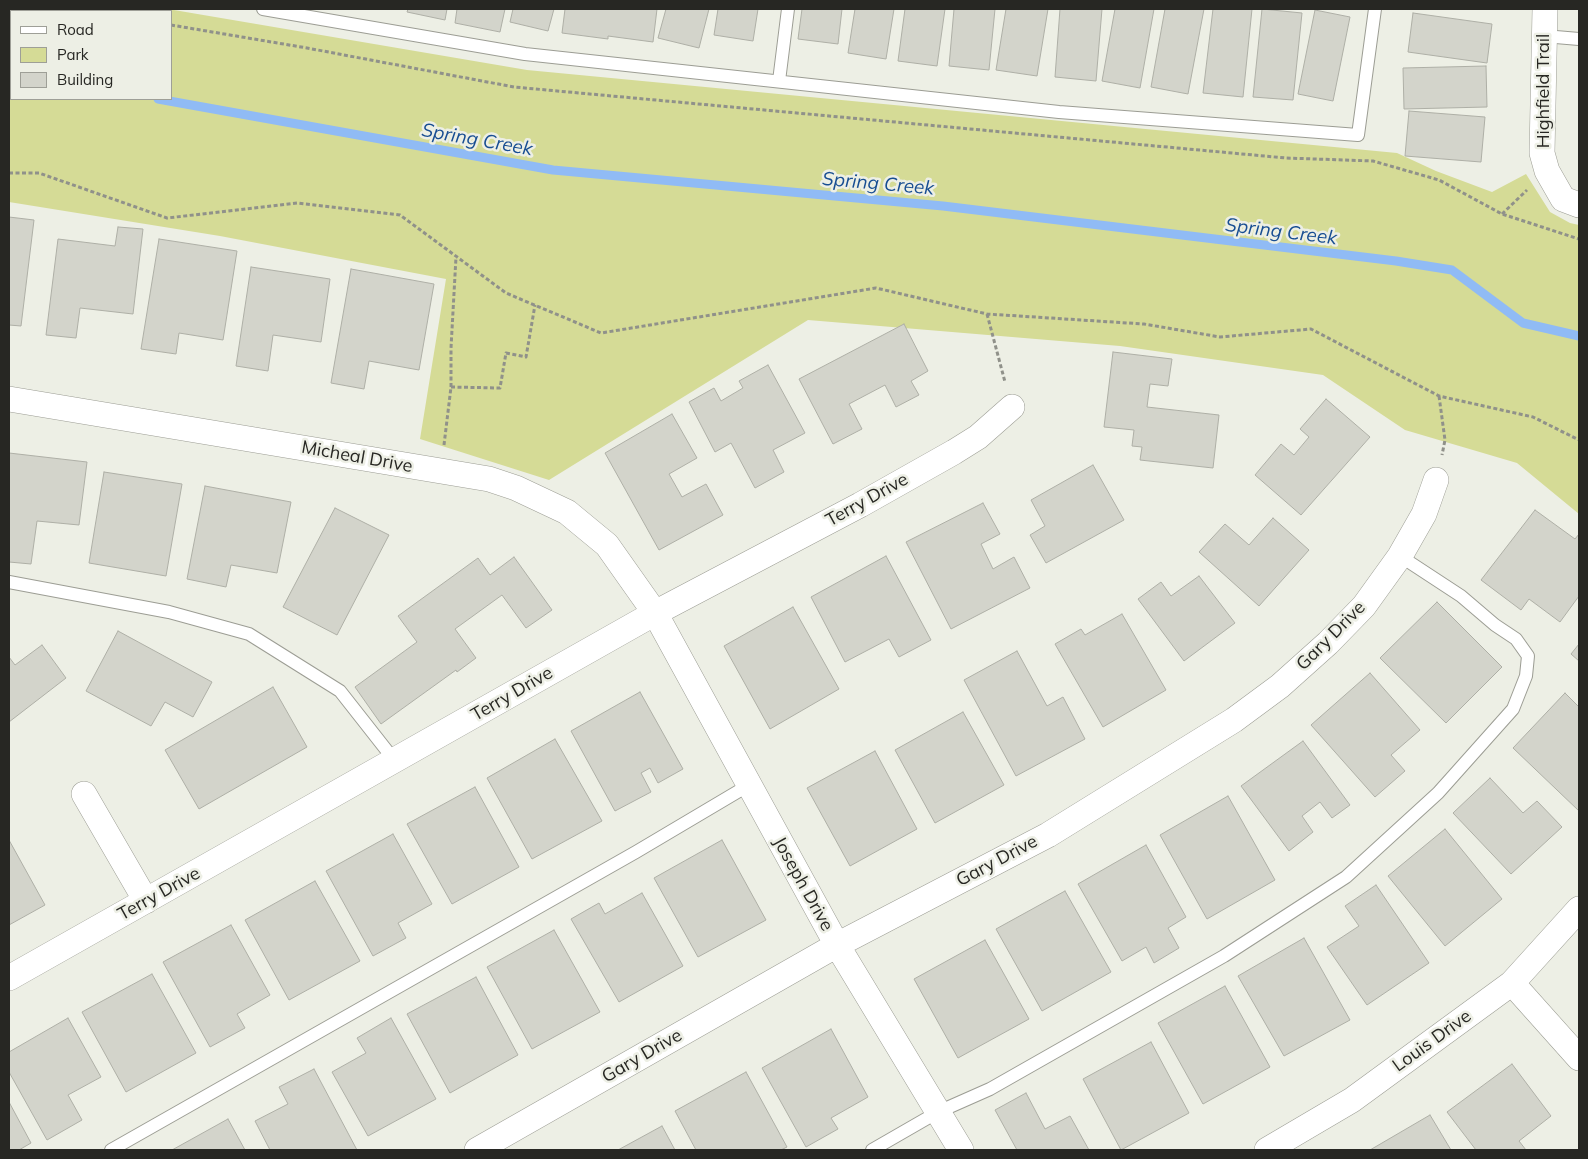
<!DOCTYPE html>
<style>
body{margin:0}
#map{position:relative;width:1588px;height:1159px;overflow:hidden;background:#edefe5;font-family:Mulish,sans-serif}
canvas{display:block}
.frame{position:absolute;inset:0;border:10px solid #272723;pointer-events:none}
.legend{position:absolute;left:10px;top:10px;width:162px;height:90px;box-sizing:border-box;background:#edefe5;border:1px solid #9e9f97;margin:0;padding:6px 9px;list-style:none;font-size:15px;color:#272723}
.legend li{display:flex;align-items:center;gap:10px;height:25px}
.legend b{width:25px;border:1px solid #9e9f97}
</style>
<div id="map">
<canvas width="1588" height="1159"></canvas>
<div class="frame"></div>
<ul class="legend">
<li><b style="height:6px;background:#fff"></b>Road</li>
<li><b style="height:14px;background:#d5db96"></b>Park</li>
<li><b style="height:14px;background:#d3d4cb"></b>Building</li>
</ul>
</div>
<script>
const context = document.querySelector('canvas').getContext('2d');
context.lineJoin = 'round';
function fill(path, color) {
  context.fillStyle = color;
  context.fill(path, 'evenodd');
}
function toPath(rows) {
  const path = new Path2D();
  for (const r of rows) {
    path.moveTo(r[0], r[1]);
    for (let i = 2; i < r.length; i += 2) path.lineTo(r[i], r[i + 1]);
  }
  return path;
}
function strokePath(path, color, width, dash) {
  context.strokeStyle = color;
  context.lineWidth = width;
  context.lineCap = dash ? 'butt' : 'round';
  context.setLineDash(dash || []);
  context.stroke(path);
}
function write(font, color, halo, rows, align = 'center') {
  context.font = font + ' Mulish,sans-serif';
  context.lineWidth = 5;
  context.setLineDash([]);
  context.textBaseline = 'middle';
  context.strokeStyle = halo;
  context.fillStyle = color;
  for (const [text, x, y, turn = 0] of rows) {
    context.save();
    context.translate(x, y);
    context.rotate((+turn || 0) * Math.PI / 180);
    context.textAlign = isNaN(turn) ? turn : align;
    if (halo) context.strokeText(text, 0, 0);
    context.fillText(text, 0, 0);
    context.restore();
  }
}
fill(toPath([
 [9,9,168,9,527,70,1397,153,1436,171,1492,192,1526,174,1550,212,1570,223,1579,225,1579,514,1517,463,1405,430,1323,375,1120,346,808,320,549,480,420,439,446,279,220,236,9,202],
 [11,11,171,11,171,99,11,99]
]), '#d5db96');
strokePath(toPath([
 [9,72,11,72],
 [158,99,553,170,943,206,1396,261,1452,270,1523,323,1579,336]
]), '#90bbf5', 9);
const building = toPath([
 [408,9,447,9,445,20,407,12,408,9],
 [457,9,505,9,500,32,455,23,457,9],
 [513,9,554,9,548,31,510,22,513,9],
 [565,9,657,9,653,42,608,36,608,39,562,33,565,9],
 [666,9,709,9,699,48,658,38,666,9],
 [718,9,758,9,753,41,714,35,718,9],
 [802,9,842,9,838,44,798,39,802,9],
 [855,9,894,9,886,59,848,53,855,9],
 [905,9,945,9,937,66,898,61,905,9],
 [954,9,995,9,989,70,949,66,954,9],
 [1006,9,1048,9,1037,76,996,70,1006,9],
 [1060,9,1102,9,1096,81,1055,77,1060,9],
 [1115,9,1154,9,1140,88,1102,81,1115,9],
 [1165,9,1204,9,1188,94,1151,87,1165,9],
 [1213,9,1252,9,1243,97,1203,93,1213,9],
 [1262,9,1302,13,1293,100,1253,97,1262,9],
 [1315,10,1350,17,1333,101,1298,94,1315,10],
 [1413,13,1492,24,1487,63,1408,52,1413,13],
 [1486,66,1487,107,1404,109,1403,68,1486,66],
 [1409,111,1485,117,1481,162,1405,156,1409,111],
 [9,217,34,220,21,326,9,325,9,217],
 [118,227,143,229,133,314,80,308,76,338,46,335,58,239,115,246,118,227],
 [159,239,237,251,223,340,179,333,176,354,141,349,159,239],
 [251,267,330,279,321,342,273,335,268,371,236,366,251,267],
 [351,269,434,284,419,370,369,361,364,389,331,383,351,269],
 [904,324,928,371,911,381,919,395,896,407,885,385,849,404,862,429,833,444,799,379,904,324],
 [1113,352,1172,359,1168,386,1150,384,1147,407,1219,415,1213,468,1140,460,1142,447,1132,446,1134,430,1104,427,1113,352],
 [768,365,805,433,773,450,784,472,755,488,731,443,715,452,689,402,714,388,721,401,743,388,739,381,768,365],
 [1326,399,1370,437,1301,515,1255,475,1281,444,1294,455,1309,437,1300,429,1326,399],
 [672,414,697,458,669,474,682,497,706,484,723,515,659,550,605,453,672,414],
 [9,453,87,462,79,525,37,521,31,564,9,562,9,453],
 [1093,465,1124,520,1046,563,1030,535,1045,526,1031,500,1093,465],
 [104,472,182,484,166,576,89,563,104,472],
 [205,486,291,502,277,573,231,565,226,587,187,579,205,486],
 [983,503,1000,534,981,544,993,569,1014,557,1030,588,951,629,906,542,983,503],
 [335,508,389,535,337,635,283,607,335,508],
 [1535,510,1575,539,1579,534,1579,596,1560,622,1529,599,1521,610,1481,580,1535,510],
 [1273,518,1309,550,1259,606,1199,552,1225,524,1249,545,1273,518],
 [886,556,931,640,899,657,889,639,845,662,811,597,886,556],
 [514,557,552,610,526,628,502,595,455,629,476,658,457,672,456,670,381,724,355,687,417,642,398,616,478,558,490,575,514,557],
 [1199,576,1235,623,1184,661,1138,599,1161,582,1171,596,1199,576],
 [1437,602,1502,667,1446,723,1380,658,1437,602],
 [793,607,839,689,770,729,724,646,793,607],
 [1122,614,1166,690,1103,727,1055,644,1081,629,1085,635,1122,614],
 [118,631,212,682,193,717,165,702,151,726,86,691,118,631],
 [1579,644,1579,661,1571,654,1579,644],
 [42,645,66,678,9,722,9,657,15,665,42,645],
 [1017,651,1047,706,1063,697,1085,739,1016,776,964,680,1017,651],
 [1370,673,1420,730,1391,755,1405,771,1375,797,1311,725,1370,673],
 [273,687,307,747,199,809,165,750,273,687],
 [640,692,683,769,658,783,650,768,641,773,651,792,615,811,571,731,640,692],
 [1565,693,1579,707,1579,811,1513,748,1565,693],
 [963,712,1004,785,935,823,895,750,963,712],
 [555,739,602,821,532,859,487,778,555,739],
 [1303,741,1350,805,1332,818,1320,802,1302,816,1313,832,1289,851,1241,786,1303,741],
 [875,751,917,829,850,866,807,788,875,751],
 [1490,778,1523,813,1537,801,1562,827,1511,874,1453,813,1490,778],
 [475,787,519,867,452,904,407,824,475,787],
 [1228,796,1275,880,1207,919,1160,835,1228,796],
 [1445,829,1502,899,1445,946,1388,876,1445,829],
 [393,834,432,904,398,923,406,938,373,956,326,871,393,834],
 [9,840,45,905,9,925,9,840],
 [722,840,766,920,698,957,654,878,722,840],
 [1146,845,1186,917,1168,928,1179,948,1154,963,1146,947,1122,961,1078,884,1146,845],
 [315,881,360,961,289,1000,245,920,315,881],
 [1376,885,1429,963,1367,1005,1327,947,1359,926,1345,906,1376,885],
 [1065,891,1111,972,1042,1011,996,929,1065,891],
 [642,893,683,966,619,1002,571,919,599,903,605,914,642,893],
 [231,925,270,995,237,1014,245,1028,210,1047,163,962,231,925],
 [554,930,600,1012,532,1049,487,967,554,930],
 [1304,938,1350,1020,1284,1056,1238,976,1304,938],
 [985,940,1029,1019,958,1058,914,979,985,940],
 [152,974,196,1053,126,1092,82,1012,152,974],
 [476,977,518,1055,450,1093,407,1014,476,977],
 [1225,986,1270,1067,1203,1104,1158,1023,1225,986],
 [68,1018,101,1077,68,1095,82,1120,47,1140,9,1072,9,1052,68,1018],
 [391,1018,436,1099,368,1136,332,1072,366,1053,357,1038,391,1018],
 [831,1029,868,1097,831,1118,838,1129,806,1147,762,1068,831,1029],
 [1151,1042,1189,1113,1121,1150,1083,1079,1151,1042],
 [1512,1064,1551,1116,1519,1141,1526,1150,1476,1150,1447,1112,1512,1064],
 [314,1069,357,1150,270,1150,255,1121,288,1104,279,1087,314,1069],
 [746,1072,787,1147,781,1150,696,1150,675,1111,746,1072],
 [1026,1093,1045,1129,1070,1116,1089,1150,1017,1150,995,1110,1026,1093],
 [9,1102,31,1143,19,1150,9,1150,9,1102],
 [1430,1115,1451,1150,1370,1150,1430,1115],
 [228,1119,245,1150,172,1150,228,1119],
 [662,1126,675,1150,618,1150,662,1126]
]);
fill(building, '#d3d4cb');
strokePath(building, '#aeafa6', 1);
const service = toPath([
 [263,9,525,54,1059,112,1358,135,1375,9],
 [1544,36,1579,39],
 [779,81,788,9],
 [9,582,169,612,249,634,340,691,395,761],
 [111,1150,636,852,749,785],
 [872,1150,938,1112,990,1089,1224,956,1346,877,1438,793,1513,709,1526,676,1528,656,1516,639,1495,625,1461,596,1400,556]
]);
const minor = toPath([
 [1545,9,1542,153,1547,171,1563,199,1579,205],
 [9,399,489,479,516,488,567,512,607,545,655,613,837,945,961,1150],
 [84,794,146,901],
 [9,978,655,613,860,505,954,452,978,437,1012,407],
 [1512,983,1579,1058],
 [477,1150,837,945,1048,835,1234,720,1280,686,1328,643,1364,606,1400,556,1424,514,1436,480],
 [1267,1150,1352,1100,1512,983,1579,909]
]);
strokePath(service, '#9c9d94', 14);
strokePath(minor, '#9c9d94', 26);
strokePath(toPath([
 [72,9,87,11],
 [171,25,307,48,514,87,1286,158,1373,161,1439,180,1502,214,1579,239],
 [9,173,39,173,167,218,297,203,400,215,506,293,601,333,876,288,987,314,1144,324,1220,337,1311,329,1439,396,1533,417,1579,440],
 [1502,214,1527,190],
 [987,314,1005,382],
 [451,387,500,388,506,353,526,357,535,305],
 [1439,396,1445,440,1442,455],
 [444,445,451,387,451,348,456,257]
]), '#90918a', 3, [4, 2.5]);
strokePath(service, '#fff', 12);
strokePath(minor, '#fff', 25);
write('18px', '#272723', '#edefe5', [
 ["Highfield Trail",1544,91,-90],
 ["Micheal Drive",357,457,10],
 ["Terry Drive",867,500,-29],
 ["Gary Drive",1331,636,-45],
 ["Terry Drive",512,694,-30],
 ["Gary Drive",997,861,-28],
 ["Joseph Drive",803,884,61],
 ["Terry Drive",159,894,-29],
 ["Louis Drive",1432,1041,-36],
 ["Gary Drive",642,1056,-30]
]);
write('italic 19px', '#184e92', '#edefe5', [
 ["Spring Creek",477,140,10],
 ["Spring Creek",878,184,5],
 ["Spring Creek",1281,232,7]
]);
</script>
